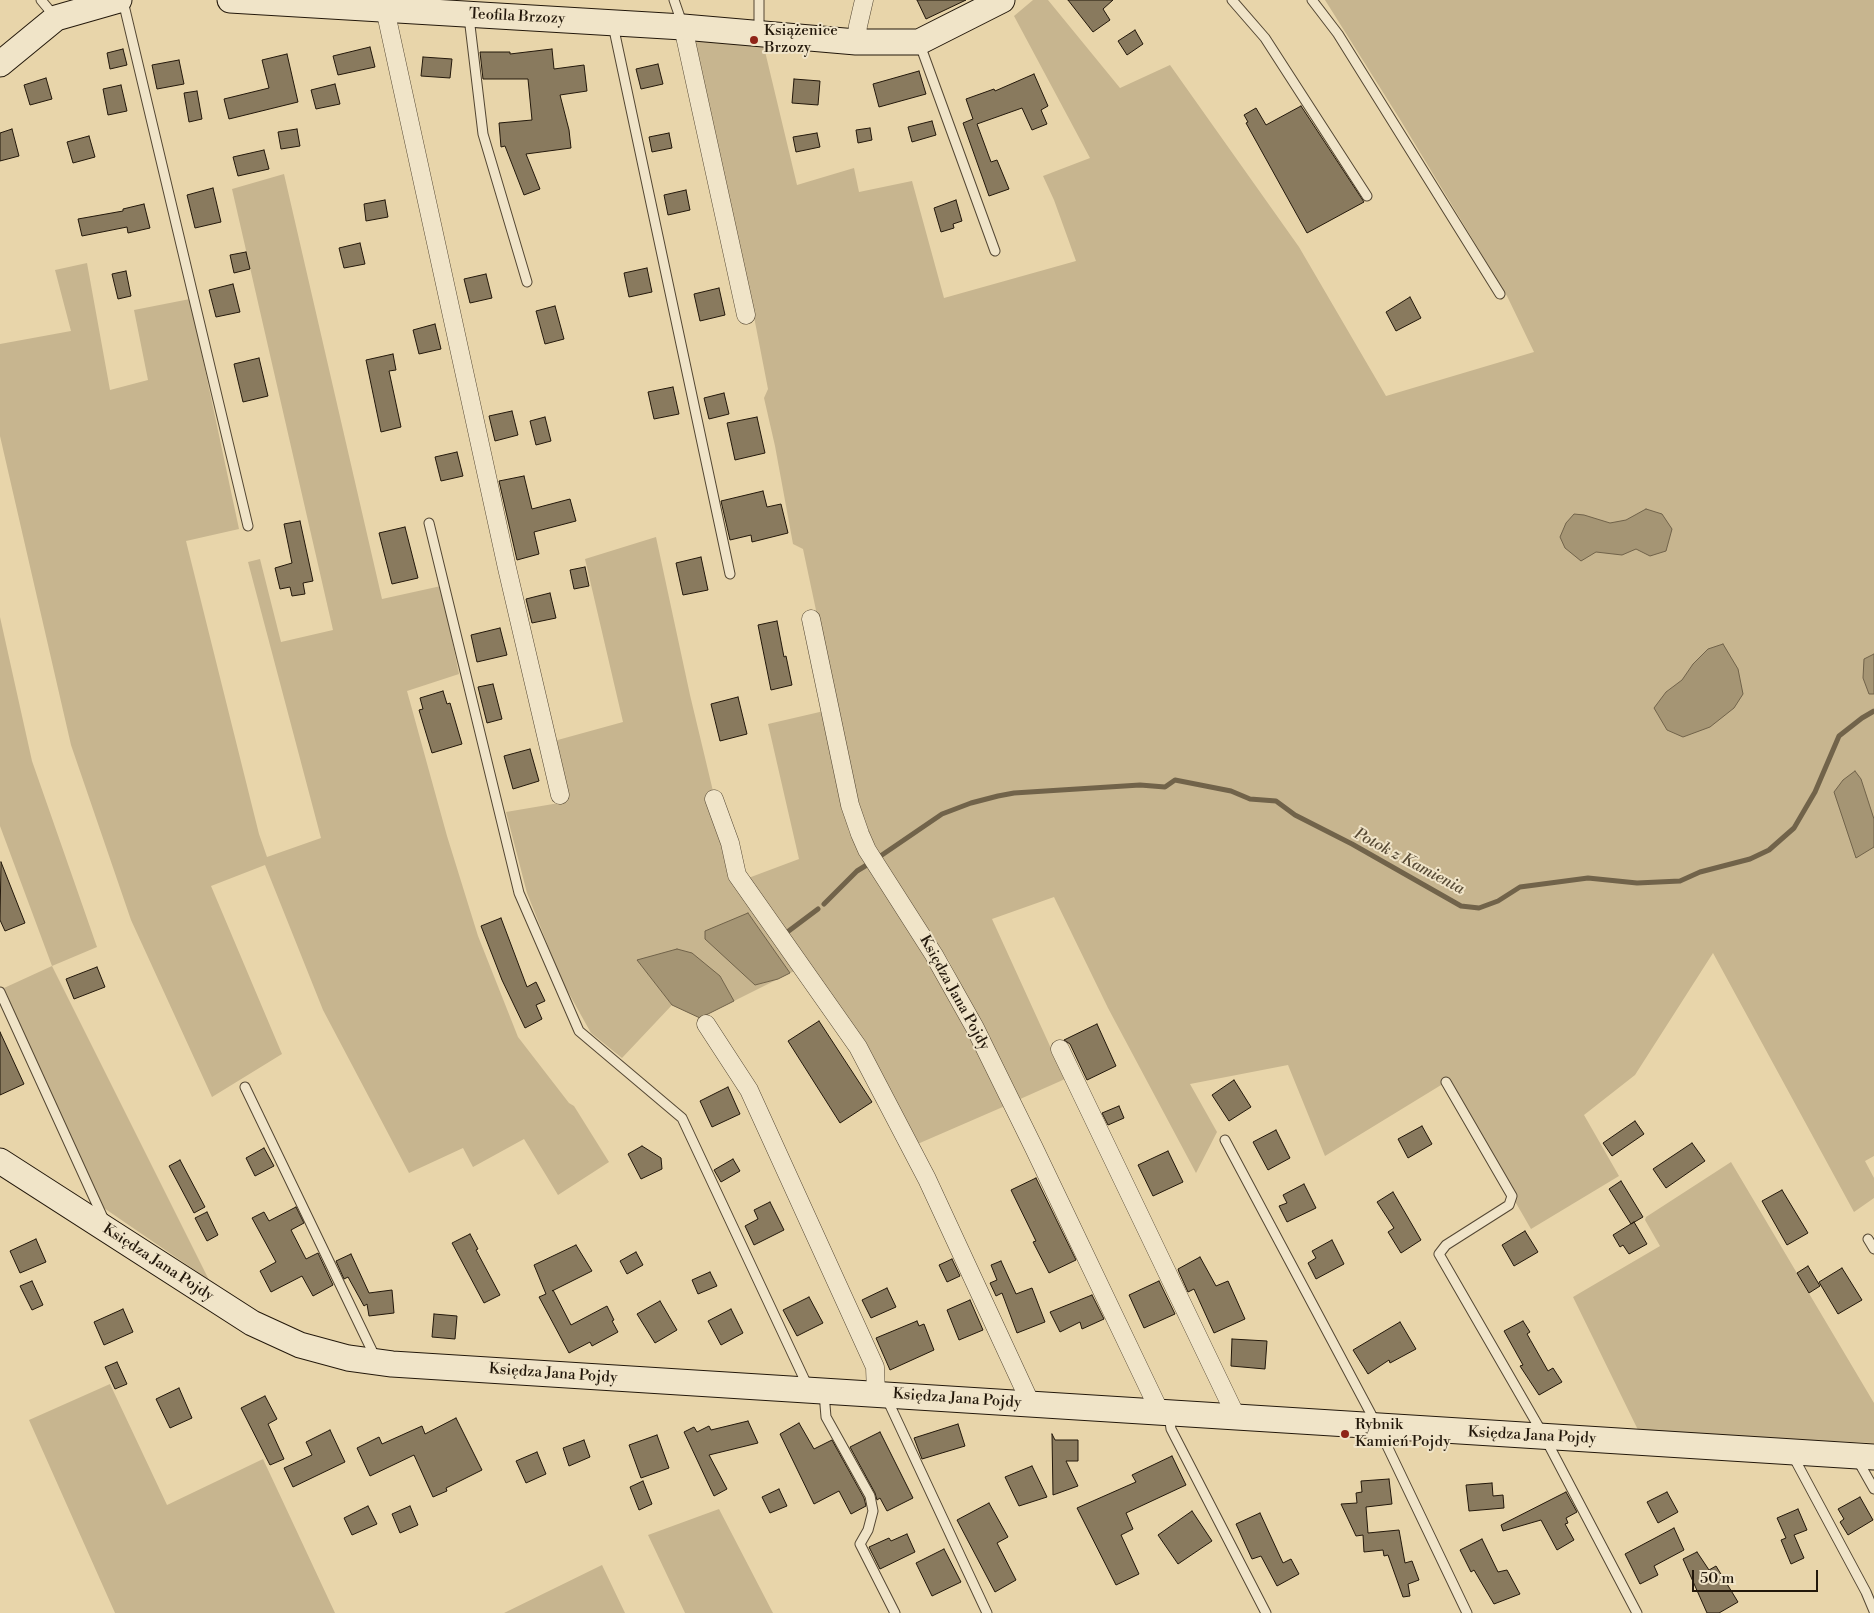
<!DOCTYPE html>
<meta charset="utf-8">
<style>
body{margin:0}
#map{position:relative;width:1874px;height:1613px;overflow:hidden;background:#e8d5aa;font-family:"Libre Bodoni",serif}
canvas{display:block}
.scale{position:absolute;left:1692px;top:1570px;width:126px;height:22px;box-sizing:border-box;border:2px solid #23180b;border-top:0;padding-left:6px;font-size:15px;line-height:18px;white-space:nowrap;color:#23180b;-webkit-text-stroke:4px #f0e4c8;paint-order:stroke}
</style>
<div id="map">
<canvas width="1874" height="1613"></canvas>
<div class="scale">50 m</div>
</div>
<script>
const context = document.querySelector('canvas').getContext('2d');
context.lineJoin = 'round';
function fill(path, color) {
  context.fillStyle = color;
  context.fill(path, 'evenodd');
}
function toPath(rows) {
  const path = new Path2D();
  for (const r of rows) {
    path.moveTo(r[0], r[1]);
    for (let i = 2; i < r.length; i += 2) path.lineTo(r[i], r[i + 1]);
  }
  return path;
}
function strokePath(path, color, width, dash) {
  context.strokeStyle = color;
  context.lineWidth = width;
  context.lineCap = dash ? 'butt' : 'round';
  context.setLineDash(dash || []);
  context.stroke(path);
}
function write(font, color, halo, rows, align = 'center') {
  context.font = font + ' "Libre Bodoni",serif';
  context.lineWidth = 4;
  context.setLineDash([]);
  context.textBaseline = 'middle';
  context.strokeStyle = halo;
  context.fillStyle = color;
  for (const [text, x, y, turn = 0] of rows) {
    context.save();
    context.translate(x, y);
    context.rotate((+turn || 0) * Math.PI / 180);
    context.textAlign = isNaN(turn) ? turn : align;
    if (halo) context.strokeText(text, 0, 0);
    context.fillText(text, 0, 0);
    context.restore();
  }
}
fill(toPath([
 [1033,0,1048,0,1120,88,1170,65,1299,247,1386,396,1534,352,1507,296,1401,121,1325,0,1874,0,1874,1156,1865,1161,1874,1178,1874,1198,1854,1212,1713,953,1635,1075,1584,1115,1619,1176,1531,1229,1446,1082,1325,1156,1288,1065,1190,1084,1217,1132,1196,1173,1108,1008,1054,897,992,919,1065,1079,1018,1100,949,961,911,903,872,840,857,803,803,549,793,544,775,446,764,398,768,389,749,291,704,91,694,35,763,43,797,185,854,168,859,192,912,181,944,298,1076,261,1054,200,1043,176,1090,158,1014,16],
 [284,174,382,599,441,586,459,674,407,691,447,836,478,936,518,1037,569,1103,574,1106,609,1162,558,1195,524,1139,473,1167,463,1148,409,1173,323,1010,265,865,211,886,282,1054,212,1097,131,920,71,745,0,436,0,344,71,331,55,270,87,263,110,390,148,380,134,310,190,299,239,529,186,541,259,834,267,857,321,838,248,562,260,559,281,642,333,630,232,189],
 [656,537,690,695,735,883,799,859,768,724,824,711,849,832,962,1020,1005,1106,906,1149,855,1054,797,970,790,973,748,913,755,985,778,979,734,1001,720,976,638,961,672,1005,622,1058,591,1033,562,981,527,893,506,812,565,802,554,741,623,722,585,559],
 [0,617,32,761,97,947,52,966,209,1280,101,1206,4,988,52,966,0,826],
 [1731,1162,1874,1403,1874,1443,1639,1432,1573,1297,1660,1246,1645,1220,1646,1217],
 [110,1384,167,1505,263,1459,335,1613,115,1613,29,1420],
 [719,1509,773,1613,685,1613,648,1535],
 [602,1565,625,1613,504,1613]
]), '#c7b58f');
const water = toPath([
 [1646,509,1662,514,1672,529,1666,551,1650,556,1636,549,1622,555,1596,552,1581,561,1565,548,1560,537,1566,523,1574,514,1584,515,1610,523,1626,520,1646,509],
 [1723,644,1738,669,1743,694,1734,708,1710,727,1683,737,1667,730,1654,708,1666,692,1682,680,1693,664,1708,649,1723,644],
 [1874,654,1874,694,1869,694,1863,678,1864,659,1874,654],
 [1855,771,1861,779,1874,819,1874,847,1856,858,1834,792,1843,780,1855,771],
 [748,913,790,973,778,979,755,985,705,939,705,931,748,913],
 [677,949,692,953,720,976,734,1001,700,1018,672,1005,637,960,677,949]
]);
fill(water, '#a59574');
strokePath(water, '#71634a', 1);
strokePath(toPath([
 [879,857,942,814,971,803,998,796,1014,793,1140,785,1165,787,1175,780,1231,791,1250,799,1276,801,1295,815,1352,844,1461,906,1479,908,1498,901,1520,887,1588,878,1637,883,1680,881,1700,872,1750,859,1769,850,1794,828,1815,792,1839,736,1862,718,1874,711],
 [824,904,857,871,870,863],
 [786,933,818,909]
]), '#71634a', 5);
const building = toPath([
 [917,0,966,0,926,19,917,0],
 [1068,0,1113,0,1103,9,1110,20,1093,32,1068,0],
 [1135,30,1143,44,1127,55,1118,41,1135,30],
 [370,47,375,67,338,75,333,56,370,47],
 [123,49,127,65,110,69,107,53,123,49],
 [552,49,554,69,584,65,587,91,560,95,569,130,571,148,526,154,540,189,524,195,505,146,501,147,499,123,532,120,528,79,483,79,480,52,510,52,510,54,552,49],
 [287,54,298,102,229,119,224,99,269,88,262,60,287,54],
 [423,57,452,59,450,78,421,76,423,57],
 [179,60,184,84,157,89,152,65,179,60],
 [658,64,663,84,641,89,636,69,658,64],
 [919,71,926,94,879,107,873,84,919,71],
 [1034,74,1048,106,1041,110,1047,124,1032,130,1022,108,977,124,991,162,997,160,1009,189,989,196,963,123,973,119,966,99,994,89,995,91,1034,74],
 [46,78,52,99,30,105,24,85,46,78],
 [794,79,820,81,818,105,792,103,794,79],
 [335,84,340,104,316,109,311,90,335,84],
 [121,85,127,111,108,115,103,89,121,85],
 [197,91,202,119,189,122,184,93,197,91],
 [1301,106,1364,202,1307,233,1246,123,1248,122,1244,115,1256,108,1266,125,1301,106],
 [932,121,936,135,912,142,908,127,932,121],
 [870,128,872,140,858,143,856,130,870,128],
 [12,129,19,156,0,161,0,133,12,129],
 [297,129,300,146,281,149,278,132,297,129],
 [669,133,672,148,652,152,649,137,669,133],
 [817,133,820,147,796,152,793,137,817,133],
 [89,136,95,157,73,163,67,142,89,136],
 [264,150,269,169,238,176,233,157,264,150],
 [213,188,221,222,195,228,187,195,213,188],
 [686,190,690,210,668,215,664,195,686,190],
 [385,200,388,217,366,221,364,204,385,200],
 [956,200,962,221,953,224,954,228,941,232,934,208,956,200],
 [144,204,150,228,128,233,127,227,82,236,78,219,123,211,123,209,144,204],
 [360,243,365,264,344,268,339,248,360,243],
 [246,252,250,269,234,273,230,255,246,252],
 [647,268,652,292,629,297,624,273,647,268],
 [126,271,131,296,118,299,112,274,126,271],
 [486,274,492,298,470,303,464,279,486,274],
 [233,284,240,312,216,317,209,290,233,284],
 [719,288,725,315,700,321,694,294,719,288],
 [1410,297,1421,318,1396,331,1386,312,1410,297],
 [555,306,564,339,545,344,536,311,555,306],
 [435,324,441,349,419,354,413,330,435,324],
 [393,354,396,370,389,371,401,427,381,432,366,360,393,354],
 [259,358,268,396,243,402,234,364,259,358],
 [673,387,679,414,654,419,648,392,673,387],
 [724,393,729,414,709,419,704,398,724,393],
 [512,411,518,435,495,441,489,416,512,411],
 [545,417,551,441,536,445,530,421,545,417],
 [757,417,765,453,735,460,727,423,757,417],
 [457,452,463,476,441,481,435,457,457,452],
 [524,476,532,509,570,499,576,521,534,532,539,554,517,560,499,481,524,476],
 [763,491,767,507,781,504,788,533,752,542,751,535,730,540,721,501,763,491],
 [300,521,313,581,303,583,305,594,292,596,290,587,280,589,275,568,292,563,284,524,300,521],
 [405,527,418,578,392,584,379,533,405,527],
 [701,557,708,590,683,595,676,563,701,557],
 [585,567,589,586,574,589,570,570,585,567],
 [550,593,556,618,532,623,526,599,550,593],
 [777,621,784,657,786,656,792,685,771,690,758,625,777,621],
 [500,628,507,655,477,662,471,635,500,628],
 [493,684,502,719,487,723,478,687,493,684],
 [443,691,447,704,450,703,462,744,432,753,419,710,423,709,420,698,443,691],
 [738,697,747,734,720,741,711,704,738,697],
 [530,749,539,781,513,789,504,756,530,749],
 [1,862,25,923,5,931,0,920,1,862],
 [501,918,527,987,536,982,545,1001,536,1005,542,1019,525,1028,502,980,481,926,501,918],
 [97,967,105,987,74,999,66,979,97,967],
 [819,1021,872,1102,840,1123,788,1041,819,1021],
 [1097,1024,1116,1066,1087,1080,1070,1044,1064,1040,1097,1024],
 [0,1032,24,1084,0,1095,0,1032],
 [1234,1080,1251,1107,1229,1121,1212,1095,1234,1080],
 [728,1087,740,1114,712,1127,700,1101,728,1087],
 [1119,1106,1124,1118,1108,1125,1102,1113,1119,1106],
 [1635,1121,1644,1134,1612,1156,1603,1143,1635,1121],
 [1422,1126,1432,1144,1408,1158,1398,1139,1422,1126],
 [1276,1130,1290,1158,1268,1170,1253,1142,1276,1130],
 [1692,1143,1705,1161,1666,1188,1653,1169,1692,1143],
 [642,1146,661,1158,662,1169,641,1179,628,1154,642,1146],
 [264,1148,274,1166,255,1176,246,1158,264,1148],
 [1168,1151,1183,1182,1153,1196,1138,1165,1168,1151],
 [733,1159,740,1171,721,1182,714,1170,733,1159],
 [180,1160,205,1207,194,1213,169,1166,180,1160],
 [1036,1178,1076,1260,1049,1273,1033,1242,1036,1241,1011,1190,1036,1178],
 [1621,1181,1643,1217,1631,1224,1609,1189,1621,1181],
 [1304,1184,1316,1208,1287,1222,1279,1206,1287,1203,1283,1195,1304,1184],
 [1782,1190,1808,1233,1787,1245,1762,1201,1782,1190],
 [1393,1192,1421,1240,1401,1253,1388,1232,1394,1228,1377,1202,1393,1192],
 [770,1202,784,1230,754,1245,745,1226,758,1219,754,1210,770,1202],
 [296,1207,304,1223,291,1230,306,1259,318,1253,333,1285,313,1296,302,1276,271,1292,260,1271,276,1262,252,1218,264,1212,269,1221,296,1207],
 [207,1212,218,1235,207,1241,195,1218,207,1212],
 [1634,1222,1647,1244,1629,1254,1623,1245,1620,1247,1613,1235,1634,1222],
 [1525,1231,1538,1252,1514,1266,1502,1245,1525,1231],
 [470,1234,478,1249,476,1250,500,1295,484,1303,452,1243,470,1234],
 [36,1239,46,1262,20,1273,10,1251,36,1239],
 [1332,1240,1344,1264,1316,1279,1308,1263,1316,1258,1312,1251,1332,1240],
 [576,1245,592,1271,552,1291,553,1290,571,1325,607,1306,614,1320,612,1321,618,1332,592,1346,590,1342,569,1353,539,1297,546,1294,534,1265,576,1245],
 [636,1252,643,1265,627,1274,620,1261,636,1252],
 [351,1254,369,1293,392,1290,394,1313,369,1316,367,1304,364,1306,348,1277,344,1279,336,1261,351,1254],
 [1200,1257,1216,1286,1228,1281,1245,1319,1214,1333,1194,1289,1188,1292,1179,1272,1178,1269,1200,1257],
 [952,1259,960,1276,947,1282,939,1265,952,1259],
 [1001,1261,1016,1294,1032,1288,1045,1322,1017,1333,1002,1293,996,1296,990,1283,997,1280,991,1265,1001,1261],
 [1808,1266,1820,1286,1809,1293,1797,1273,1808,1266],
 [1842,1268,1862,1300,1838,1314,1819,1282,1842,1268],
 [710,1272,717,1286,698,1294,692,1280,710,1272],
 [32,1281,43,1305,32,1310,20,1286,32,1281],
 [1159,1281,1175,1314,1144,1328,1129,1295,1159,1281],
 [887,1288,896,1307,871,1318,862,1300,887,1288],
 [1092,1295,1104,1319,1082,1329,1080,1322,1060,1332,1050,1312,1092,1295],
 [809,1297,823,1323,797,1336,783,1310,809,1297],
 [970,1300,983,1330,959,1340,947,1310,970,1300],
 [660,1301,677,1330,655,1343,637,1314,660,1301],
 [123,1309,133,1332,104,1345,94,1322,123,1309],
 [731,1309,743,1333,721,1345,708,1321,731,1309],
 [434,1314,457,1316,455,1339,432,1337,434,1314],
 [917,1321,919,1326,924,1324,934,1350,890,1370,876,1338,917,1321],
 [1523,1321,1530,1332,1527,1334,1548,1371,1553,1368,1562,1382,1539,1395,1520,1366,1523,1365,1504,1331,1523,1321],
 [1400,1322,1416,1349,1390,1363,1389,1360,1368,1374,1353,1350,1400,1322],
 [1232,1339,1267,1341,1265,1369,1231,1366,1232,1339],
 [117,1362,127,1384,115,1389,105,1367,117,1362],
 [179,1388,192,1418,170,1428,156,1399,179,1388],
 [265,1396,277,1419,268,1424,284,1459,270,1465,241,1408,265,1396],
 [456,1418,482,1470,446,1488,447,1491,433,1497,414,1455,370,1476,357,1448,379,1437,382,1444,422,1426,425,1434,456,1418],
 [748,1421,758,1443,709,1455,727,1489,714,1496,684,1432,694,1427,697,1432,709,1426,711,1430,748,1421],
 [799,1423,814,1449,832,1440,864,1498,866,1506,851,1514,839,1491,814,1504,780,1434,799,1423],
 [958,1424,965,1446,922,1459,914,1438,958,1424],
 [330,1430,345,1462,293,1487,284,1468,312,1455,306,1442,330,1430],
 [880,1432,913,1498,887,1511,880,1498,877,1500,875,1493,850,1447,880,1432],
 [1052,1434,1055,1440,1078,1440,1078,1461,1066,1461,1078,1486,1053,1495,1052,1434],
 [657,1435,669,1468,641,1478,629,1445,657,1435],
 [584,1440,590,1457,569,1466,563,1448,584,1440],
 [537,1452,546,1474,526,1483,516,1461,537,1452],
 [1172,1456,1186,1485,1126,1513,1133,1529,1121,1535,1139,1574,1116,1585,1077,1508,1136,1482,1132,1475,1172,1456],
 [1032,1466,1047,1497,1019,1506,1005,1477,1032,1466],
 [1389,1479,1392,1504,1366,1507,1368,1533,1399,1530,1405,1563,1412,1561,1419,1580,1408,1584,1410,1596,1403,1597,1388,1555,1384,1556,1383,1550,1364,1552,1363,1535,1356,1536,1341,1504,1357,1503,1356,1493,1362,1492,1361,1481,1389,1479],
 [643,1481,652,1504,639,1510,630,1487,643,1481],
 [1492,1483,1493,1496,1503,1495,1504,1508,1469,1511,1466,1485,1492,1483],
 [779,1489,787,1506,770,1513,762,1497,779,1489],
 [1566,1492,1577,1512,1566,1518,1568,1523,1565,1524,1574,1540,1557,1550,1541,1520,1503,1531,1501,1525,1566,1492],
 [1667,1492,1678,1512,1658,1523,1647,1502,1667,1492],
 [1860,1497,1873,1520,1848,1535,1840,1522,1844,1519,1838,1509,1860,1497],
 [989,1503,1008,1537,997,1543,1016,1580,995,1592,957,1520,989,1503],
 [368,1506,377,1524,352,1535,344,1518,368,1506],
 [410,1506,418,1525,400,1533,392,1514,410,1506],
 [1798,1509,1807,1530,1794,1535,1804,1558,1791,1564,1781,1540,1786,1538,1777,1518,1798,1509],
 [1192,1511,1212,1541,1178,1564,1158,1535,1192,1511],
 [1260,1513,1283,1563,1291,1559,1299,1574,1277,1586,1261,1556,1252,1559,1236,1524,1260,1513],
 [1674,1528,1684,1550,1654,1566,1658,1575,1640,1584,1625,1554,1674,1528],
 [907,1534,915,1552,880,1569,869,1547,889,1538,891,1541,907,1534],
 [1482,1539,1498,1572,1507,1570,1520,1594,1494,1604,1474,1570,1471,1572,1460,1550,1482,1539],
 [944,1549,961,1582,932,1596,916,1563,944,1549],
 [1697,1552,1709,1570,1716,1566,1738,1602,1719,1613,1707,1613,1683,1559,1697,1552]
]);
fill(building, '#897a5e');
strokePath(building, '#23180b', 1);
const lane = toPath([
 [41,0,56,18],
 [674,0,683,26],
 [759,0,759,33],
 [1232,0,1265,38,1367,196],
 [1312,0,1338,34,1500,294],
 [123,1,248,526],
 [469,17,483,134,527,282],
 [613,25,730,574],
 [919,42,995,251],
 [429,523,519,893,579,1031,682,1118,808,1387],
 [0,992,104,1220],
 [1446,1082,1512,1196,1509,1205,1446,1245,1439,1254,1544,1436,1637,1613],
 [245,1087,376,1359],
 [1225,1140,1378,1427,1467,1613],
 [1868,1239,1874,1249],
 [824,1393,826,1417,870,1496,873,1511,868,1530,860,1544,895,1613],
 [887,1399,987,1613],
 [1169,1414,1171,1429,1266,1613],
 [1793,1456,1866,1592,1874,1611],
 [1857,1459,1874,1489]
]);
const street = toPath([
 [385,9,507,568,560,795],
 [683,27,746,315],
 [856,42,858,26,864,0],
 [811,619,850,805,860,834,867,850,934,955,975,1028,1034,1148,1160,1412],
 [714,799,730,843,737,875,858,1047,927,1179,1031,1404],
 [706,1024,749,1090,875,1367,876,1394],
 [1060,1049,1236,1416]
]);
const secondary = toPath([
 [230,0,683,27,856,42,919,42,1002,0],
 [0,64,56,18,119,0],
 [0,1161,252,1323,300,1345,348,1358,392,1364,1874,1457]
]);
strokePath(lane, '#544733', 11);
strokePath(street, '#544733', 19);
strokePath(secondary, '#23180b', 27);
strokePath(lane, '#f0e4c8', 9);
strokePath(street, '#f0e4c8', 18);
strokePath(secondary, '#f0e4c8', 25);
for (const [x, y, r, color] of [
 [754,40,5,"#8f2418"],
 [1345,1434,5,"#8f2418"]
]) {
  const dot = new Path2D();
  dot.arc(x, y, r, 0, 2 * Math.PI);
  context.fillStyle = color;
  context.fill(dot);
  strokePath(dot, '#f0e4c8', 2);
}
write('15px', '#23180b', '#f0e4c8', [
 ["Teofila Brzozy",517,17,3],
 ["Księdza Jana Pojdy",954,993,61],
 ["Księdza Jana Pojdy",158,1263,33],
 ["Księdza Jana Pojdy",553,1374,4],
 ["Księdza Jana Pojdy",957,1399,4],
 ["Księdza Jana Pojdy",1532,1436,3]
]);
write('15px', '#23180b', '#f0e4c8', [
 ["Książenice",764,31],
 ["Brzozy",764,48],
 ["Rybnik",1355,1425],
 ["Kamień Pojdy",1355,1442]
], 'left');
write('italic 16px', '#574a35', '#f0e4c8', [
 ["Potok z Kamienia",1409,862,28]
]);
</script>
